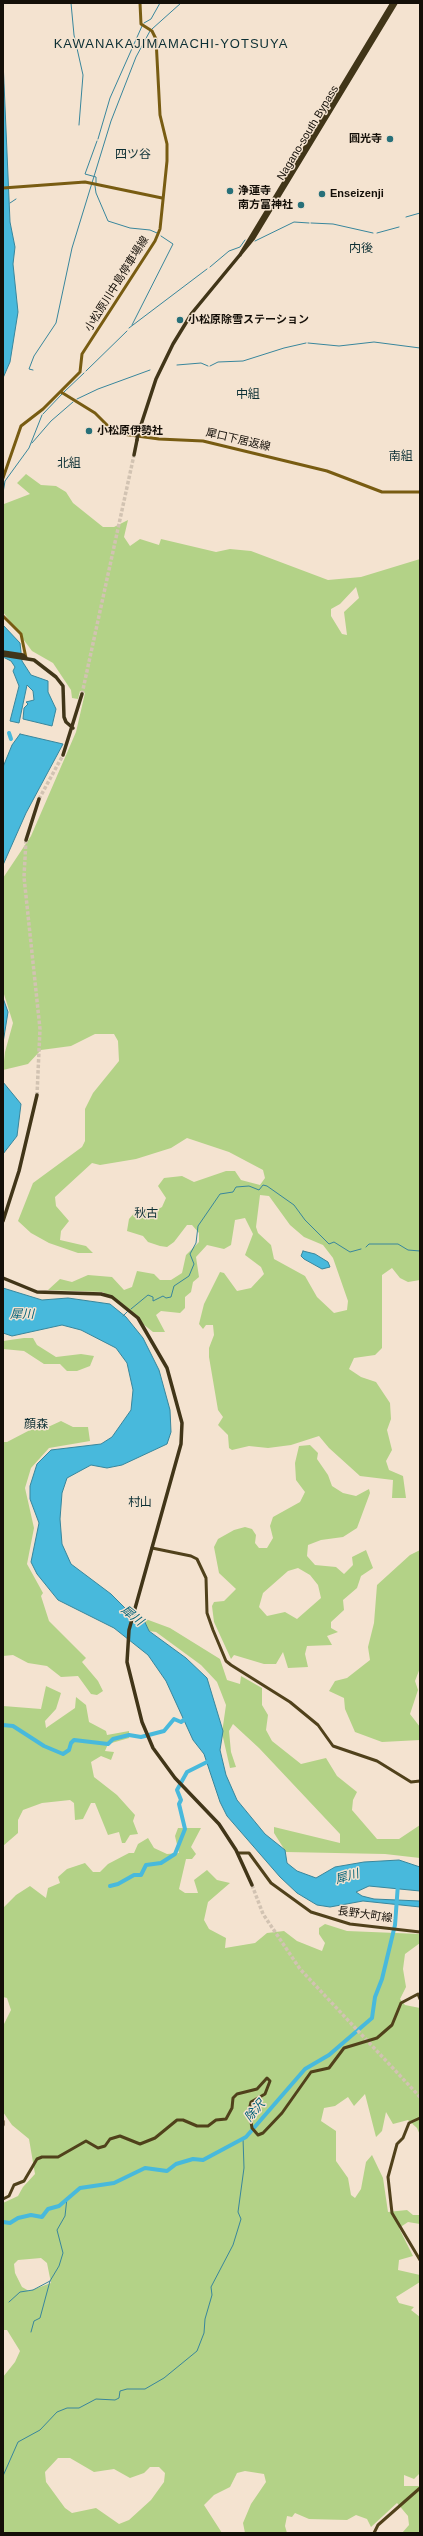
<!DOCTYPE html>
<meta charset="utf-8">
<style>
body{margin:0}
#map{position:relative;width:423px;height:2536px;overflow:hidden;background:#f4e3d0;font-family:Helvetica,sans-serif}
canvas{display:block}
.frame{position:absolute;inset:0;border:4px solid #140f08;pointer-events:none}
</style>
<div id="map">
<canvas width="423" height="2536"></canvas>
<div class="frame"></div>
</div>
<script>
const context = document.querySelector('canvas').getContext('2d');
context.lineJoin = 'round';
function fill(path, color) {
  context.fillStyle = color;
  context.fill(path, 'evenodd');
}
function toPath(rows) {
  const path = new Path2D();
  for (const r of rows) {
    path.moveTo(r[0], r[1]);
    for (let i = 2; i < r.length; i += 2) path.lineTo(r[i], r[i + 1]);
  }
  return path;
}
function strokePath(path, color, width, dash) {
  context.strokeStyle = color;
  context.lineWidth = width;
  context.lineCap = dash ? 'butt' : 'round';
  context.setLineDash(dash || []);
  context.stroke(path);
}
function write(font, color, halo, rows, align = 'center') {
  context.font = font + ' Helvetica,"Noto Sans JP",sans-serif';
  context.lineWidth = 3;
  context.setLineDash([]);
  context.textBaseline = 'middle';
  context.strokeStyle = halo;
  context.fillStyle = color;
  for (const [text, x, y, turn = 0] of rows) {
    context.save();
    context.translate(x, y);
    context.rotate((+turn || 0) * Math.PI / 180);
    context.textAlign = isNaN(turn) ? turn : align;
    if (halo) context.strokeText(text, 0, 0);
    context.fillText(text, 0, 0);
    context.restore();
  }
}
fill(toPath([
 [26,474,41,485,56,486,66,492,73,503,103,527,114,527,128,520,124,537,130,546,140,539,159,545,161,539,216,552,230,549,251,551,328,580,361,577,420,559,420,1280,408,1282,400,1278,392,1268,382,1275,382,1348,375,1355,354,1358,349,1369,361,1377,376,1382,390,1403,391,1419,387,1430,392,1450,386,1461,389,1470,403,1476,406,1498,392,1498,393,1480,360,1476,329,1448,319,1436,291,1445,268,1448,249,1446,232,1450,229,1448,228,1435,218,1425,223,1417,218,1410,209,1357,209,1348,214,1335,213,1325,206,1325,203,1329,199,1324,204,1304,220,1272,224,1273,237,1291,251,1288,264,1274,261,1267,245,1255,253,1234,245,1218,235,1220,231,1245,224,1249,207,1245,196,1257,199,1277,193,1282,191,1292,185,1297,185,1308,180,1313,161,1311,156,1315,165,1332,153,1332,103,1292,48,1290,60,1279,72,1282,88,1275,112,1277,124,1290,132,1287,137,1271,154,1274,160,1280,171,1280,182,1273,186,1255,199,1242,199,1233,192,1225,187,1225,174,1242,167,1247,160,1246,148,1242,143,1236,127,1231,129,1219,136,1211,143,1209,153,1212,162,1207,166,1198,158,1186,164,1178,182,1176,194,1182,226,1171,235,1171,241,1180,260,1185,265,1178,263,1170,229,1152,187,1138,171,1148,136,1159,100,1165,92,1163,55,1197,56,1206,69,1221,61,1231,60,1240,86,1246,93,1253,78,1253,49,1243,31,1233,18,1221,33,1183,82,1147,85,1141,85,1109,93,1093,119,1061,118,1041,114,1034,95,1034,71,1046,41,1050,28,1064,3,1070,5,1052,13,1023,3,991,3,878,31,836,76,732,85,693,80,691,78,699,72,698,71,690,53,663,32,651,3,612,3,508,4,504,30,494,17,483],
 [356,587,359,598,344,612,347,635,342,634,331,616,331,609,340,604],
 [260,1195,269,1196,290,1225,304,1237,323,1245,333,1258,348,1301,347,1310,334,1313,317,1297,305,1276,274,1259,271,1245,258,1233,256,1227],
 [24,1338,33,1338,37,1345,56,1357,81,1354,94,1356,90,1366,77,1371,67,1371,60,1364,44,1364,24,1351,3,1349,3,1341],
 [61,1421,73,1427,88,1427,90,1441,49,1448,31,1468,25,1488,34,1528,27,1564,43,1593,41,1596,49,1621,86,1658,82,1662,98,1681,103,1691,97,1695,91,1694,78,1676,61,1677,47,1666,28,1663,13,1655,3,1656,3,1442,7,1442,30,1430,48,1427],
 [310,1445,318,1453,317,1459,328,1475,332,1486,343,1493,356,1496,369,1489,370,1493,357,1528,343,1537,321,1540,308,1545,307,1556,315,1565,336,1567,344,1574,353,1565,352,1557,366,1550,373,1568,361,1576,357,1588,343,1600,344,1610,331,1622,331,1628,338,1632,327,1636,332,1645,307,1646,305,1654,308,1667,288,1668,283,1652,276,1664,264,1664,234,1655,231,1659,214,1622,212,1606,214,1602,224,1601,236,1589,219,1573,214,1547,218,1539,234,1530,245,1527,252,1529,256,1535,255,1543,259,1548,267,1548,273,1538,270,1526,273,1517,300,1502,305,1492,296,1480,295,1463,299,1446],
 [298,1568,310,1575,318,1585,321,1598,297,1619,285,1612,267,1616,259,1607,263,1593,288,1571],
 [420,1550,420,1668,415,1681,418,1690,410,1714,420,1727,420,1740,382,1742,355,1732,345,1709,344,1698,329,1691,335,1681,347,1678,370,1660,368,1647,374,1623,377,1585,410,1555],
 [143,1618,170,1628,220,1659,227,1680,240,1684,241,1676,262,1688,262,1705,268,1715,266,1730,272,1741,301,1764,326,1758,337,1776,357,1792,353,1800,352,1810,377,1839,399,1839,420,1825,420,1858,385,1854,286,1852,274,1833,274,1827,340,1843,340,1834,259,1748,233,1724,229,1731,231,1752,236,1767,230,1768,222,1733,226,1705,217,1682,201,1665,156,1632,149,1631],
 [46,1686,61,1693,56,1709,45,1721,46,1728,75,1708,76,1697,86,1705,89,1722,106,1731,107,1735,129,1731,129,1738,108,1744,105,1751,114,1752,111,1760,101,1756,91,1762,94,1777,117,1795,135,1815,133,1821,138,1834,130,1835,125,1843,122,1843,119,1832,108,1835,95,1803,91,1803,83,1819,75,1820,74,1803,70,1800,42,1803,23,1810,18,1820,18,1833,3,1846,3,1706,41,1709],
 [178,1828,201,1828,191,1847,196,1854,192,1859,186,1859,179,1889,185,1893,198,1893,194,1880,207,1870,217,1880,230,1883,208,1902,204,1920,209,1929,226,1938,225,1948,255,1943,267,1933,284,1931,297,1941,322,1951,325,1943,319,1934,319,1928,325,1924,347,1931,420,1934,420,1943,405,1954,403,1969,406,1987,400,1999,405,2005,420,2008,420,2135,417,2128,408,2120,393,2124,386,2112,382,2131,376,2137,365,2094,354,2106,348,2097,335,2106,324,2108,321,2121,336,2131,336,2161,348,2178,351,2195,355,2198,361,2189,366,2162,372,2155,383,2178,388,2212,407,2210,413,2215,420,2215,420,2224,408,2222,399,2228,413,2256,399,2260,398,2270,420,2275,420,2282,396,2297,399,2303,414,2307,411,2310,420,2317,420,2473,414,2479,404,2475,404,2486,420,2486,420,2533,402,2533,409,2525,408,2516,397,2503,371,2527,367,2519,356,2515,347,2520,309,2519,295,2513,292,2517,287,2516,285,2526,287,2533,245,2533,243,2523,251,2504,266,2482,264,2474,245,2471,237,2473,230,2487,214,2495,204,2505,222,2533,3,2533,3,2377,15,2362,20,2351,7,2330,3,2330,3,2203,18,2196,23,2187,35,2174,29,2139,12,2125,3,2112,3,2026,11,2010,7,1998,3,1997,3,1908,16,1895,30,1886,46,1898,48,1888,60,1883,58,1877,67,1869,85,1863,93,1872,100,1872,108,1864,129,1853,134,1853,138,1844,148,1838,154,1848,167,1854,179,1853,175,1836],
 [41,2258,47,2263,51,2283,29,2291,22,2287,15,2273,14,2264,18,2260],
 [58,2458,70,2458,94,2472,114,2469,130,2478,144,2473,150,2467,159,2467,165,2473,164,2482,151,2500,129,2520,119,2524,96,2508,72,2513,65,2508,46,2482,45,2472]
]), '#b3d287');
const water = toPath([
 [3,60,10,222,15,247,13,264,18,312,10,362,3,378,3,60],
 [3,625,20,643,22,661,31,675,48,681,48,692,56,709,52,726,23,719,24,708,28,704,26,702,34,700,33,691,27,685,19,723,10,721,19,686,13,671,15,667,11,661,3,657,3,625],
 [20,734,63,744,26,813,3,865,3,767,12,745,20,734],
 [3,998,8,1012,3,1043,3,998],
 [3,1082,21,1104,17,1136,3,1154,3,1082],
 [303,1251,315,1254,328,1262,330,1267,322,1269,304,1259,301,1256,303,1251],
 [3,1288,42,1300,68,1298,110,1304,126,1317,143,1338,159,1370,170,1410,171,1432,167,1444,122,1465,107,1468,91,1465,67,1478,62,1493,60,1519,62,1544,71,1564,111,1594,126,1609,143,1618,149,1631,186,1658,207,1678,223,1731,220,1750,226,1775,237,1800,265,1834,285,1850,287,1863,297,1871,316,1878,335,1867,364,1862,399,1860,420,1867,420,1891,369,1886,356,1892,362,1896,374,1899,420,1901,420,1907,363,1901,330,1907,317,1905,297,1893,280,1877,227,1816,220,1802,204,1754,193,1740,166,1681,148,1655,114,1628,58,1600,37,1574,31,1562,39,1523,30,1499,30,1486,37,1464,51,1450,101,1444,112,1437,131,1410,133,1390,127,1363,116,1348,81,1330,62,1325,12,1336,3,1333,3,1288]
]);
fill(water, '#48b9dc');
strokePath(water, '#38869c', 1);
strokePath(toPath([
 [71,3,74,35,83,75,79,125],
 [144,23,151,19,160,3],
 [152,29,181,3],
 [98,139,110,98,142,26],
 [96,183,96,177,85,174,97,141],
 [95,186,96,193,108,221,130,228,150,230,157,233],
 [10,203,16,199],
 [406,217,420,213],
 [311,223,333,224,373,233],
 [377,233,399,227],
 [255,241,294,222,309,223],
 [210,267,229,251,240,247,245,240],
 [132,325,173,244,161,236],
 [129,328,207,269],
 [308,343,339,346,374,342,420,348],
 [177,365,201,363,208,366],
 [210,366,218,362,243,361,284,348,306,343],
 [33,370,29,369,34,356,56,323,72,248,111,121,136,57,150,31],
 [86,371,127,331],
 [64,392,84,373],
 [77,399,98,389,150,370],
 [43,414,62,394],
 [32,443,51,421,73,402],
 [3,493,5,481,29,448,42,415],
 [366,1247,369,1244,398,1244,408,1250,420,1251],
 [131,1309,148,1295,153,1297,153,1301,163,1296,166,1298,171,1297,174,1286,189,1276,194,1264,190,1254,196,1243,198,1226,220,1194,233,1192,236,1187,249,1186,259,1190,263,1185,267,1186,294,1205,305,1220,329,1244,334,1242,350,1252,361,1249],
 [123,1316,128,1311],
 [9,2302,20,2292,33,2290,50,2281],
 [31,2332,34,2321,40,2318,50,2281,59,2266,63,2253,57,2230,65,2216,67,2198],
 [3,2476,18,2442,40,2430,57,2412,67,2408,79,2408,96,2399,115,2400,119,2398,120,2391,127,2389,145,2389,164,2378,197,2351,204,2333,205,2319,212,2295,211,2287,233,2245,241,2219,238,2212,244,2168,243,2138]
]), '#38869c', 1);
strokePath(toPath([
 [9,733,11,739],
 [3,1725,13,1726,44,1746,63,1754,69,1750,71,1743,74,1740,108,1744,113,1739,129,1735,141,1737,164,1731,174,1719,181,1722,188,1717],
 [110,1886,118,1884,134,1875,141,1875,146,1865,161,1863,175,1854,185,1829,179,1804,181,1800,177,1790,187,1772,211,1760],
 [3,2222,10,2223,18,2218,31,2215,42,2217,48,2209,59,2206,80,2188,114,2183,145,2168,167,2171,176,2164,193,2159,203,2160,246,2137,305,2069,329,2055,372,2018,375,1997,382,1979,395,1925,398,1884]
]), '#48b9dc', 4);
strokePath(toPath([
 [82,694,134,455],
 [39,799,63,755],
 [26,840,24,877,40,1029,37,1095],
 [252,1885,263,1914,300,1969,420,2097]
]), '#d2c3b2', 3.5, [3.5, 2]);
strokePath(toPath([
 [3,188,85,182,162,198],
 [61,392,95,413,115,433,159,439,203,441,327,471,382,492,420,492],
 [3,478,21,426,43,409,80,372,82,354,155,241,160,229,167,161,167,144,160,115,156,39,152,31,141,24,140,3],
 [3,616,21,634,26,658]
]), '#785c12', 3);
strokePath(toPath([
 [152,1548,191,1556,197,1559,206,1578,207,1613,213,1630,226,1661,231,1665,290,1702,318,1725,333,1746,377,1761,411,1782,420,1781],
 [238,1853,249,1853,271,1883,311,1912,350,1924,420,1932],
 [420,2118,409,2123,403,2138,397,2144,388,2177,392,2213,420,2260],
 [3,2121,3,2125],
 [3,2199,9,2196,14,2185,24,2181,37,2159,42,2157,58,2157,86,2141,98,2148,105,2146,110,2139,120,2136,140,2144,155,2138,177,2120,183,2120,197,2126,208,2126,216,2120,226,2119,232,2108,233,2098,237,2094,257,2089,267,2078,270,2081,265,2094,251,2102,249,2110,252,2128,258,2135,263,2133,282,2113,311,2072,329,2068,344,2048,377,2038,392,2025,401,2003,418,1994,420,1999],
 [374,2533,378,2525,420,2488]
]), '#50411b', 3);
strokePath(toPath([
 [240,255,392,3],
 [138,434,156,379,173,344,192,313,253,239,396,3],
 [134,455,137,440],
 [3,652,23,655,26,658],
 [3,655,34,660,56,677,63,686,64,717,66,722,73,728],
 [63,755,82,694],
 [26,840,39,799],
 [3,1221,19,1171,37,1095],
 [3,1278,37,1292,101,1294,112,1297,138,1318,167,1368,182,1423,181,1444,129,1630,127,1662,142,1722,153,1748,175,1778,219,1824,236,1850,252,1885]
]), '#413518', 3.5);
strokePath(toPath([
 [137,440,138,434]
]), '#413518', 3.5);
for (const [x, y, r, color] of [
 [390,139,4,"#277079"],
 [230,191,4,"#277079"],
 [322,194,4,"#277079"],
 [301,205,4,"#277079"],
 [180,320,4,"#277079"],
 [89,431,4,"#277079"]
]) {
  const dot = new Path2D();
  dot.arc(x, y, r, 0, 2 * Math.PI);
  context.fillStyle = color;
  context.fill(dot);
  strokePath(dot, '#f4e3d0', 1.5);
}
write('11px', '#140f08', '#f4e3d0', [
 ["Nagano-south Bypass",308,133,-59],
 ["小松原川中島停車場線",117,284,-58],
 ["犀口下居返線",238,440,13],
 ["長野大町線",365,1915,8]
]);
write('bold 11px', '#140f08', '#f4e3d0', [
 ["圓光寺",382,139,"right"],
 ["浄蓮寺",238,191],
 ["Enseizenji",330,194],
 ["南方冨神社",293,205,"right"],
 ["小松原除雪ステーション",188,320],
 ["小松原伊勢社",97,431]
], 'left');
write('12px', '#0c2f34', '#f4e3d0', [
 ["四ツ谷",133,155],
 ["内後",361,249],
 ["中組",248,395],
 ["南組",401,457],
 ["北組",69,464],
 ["秋古",146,1214],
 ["顔森",36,1425],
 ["村山",140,1503]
]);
write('italic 12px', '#006279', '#f4e3d0', [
 ["犀川",22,1315],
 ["犀川",132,1616,39],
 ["犀川",347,1877,-16],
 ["除沢",255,2111,-49]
]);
context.letterSpacing = '1px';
write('13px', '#0c2f34', '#f4e3d0', [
 ["KAWANAKAJIMAMACHI-YOTSUYA",171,44]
]);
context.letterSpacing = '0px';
</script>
